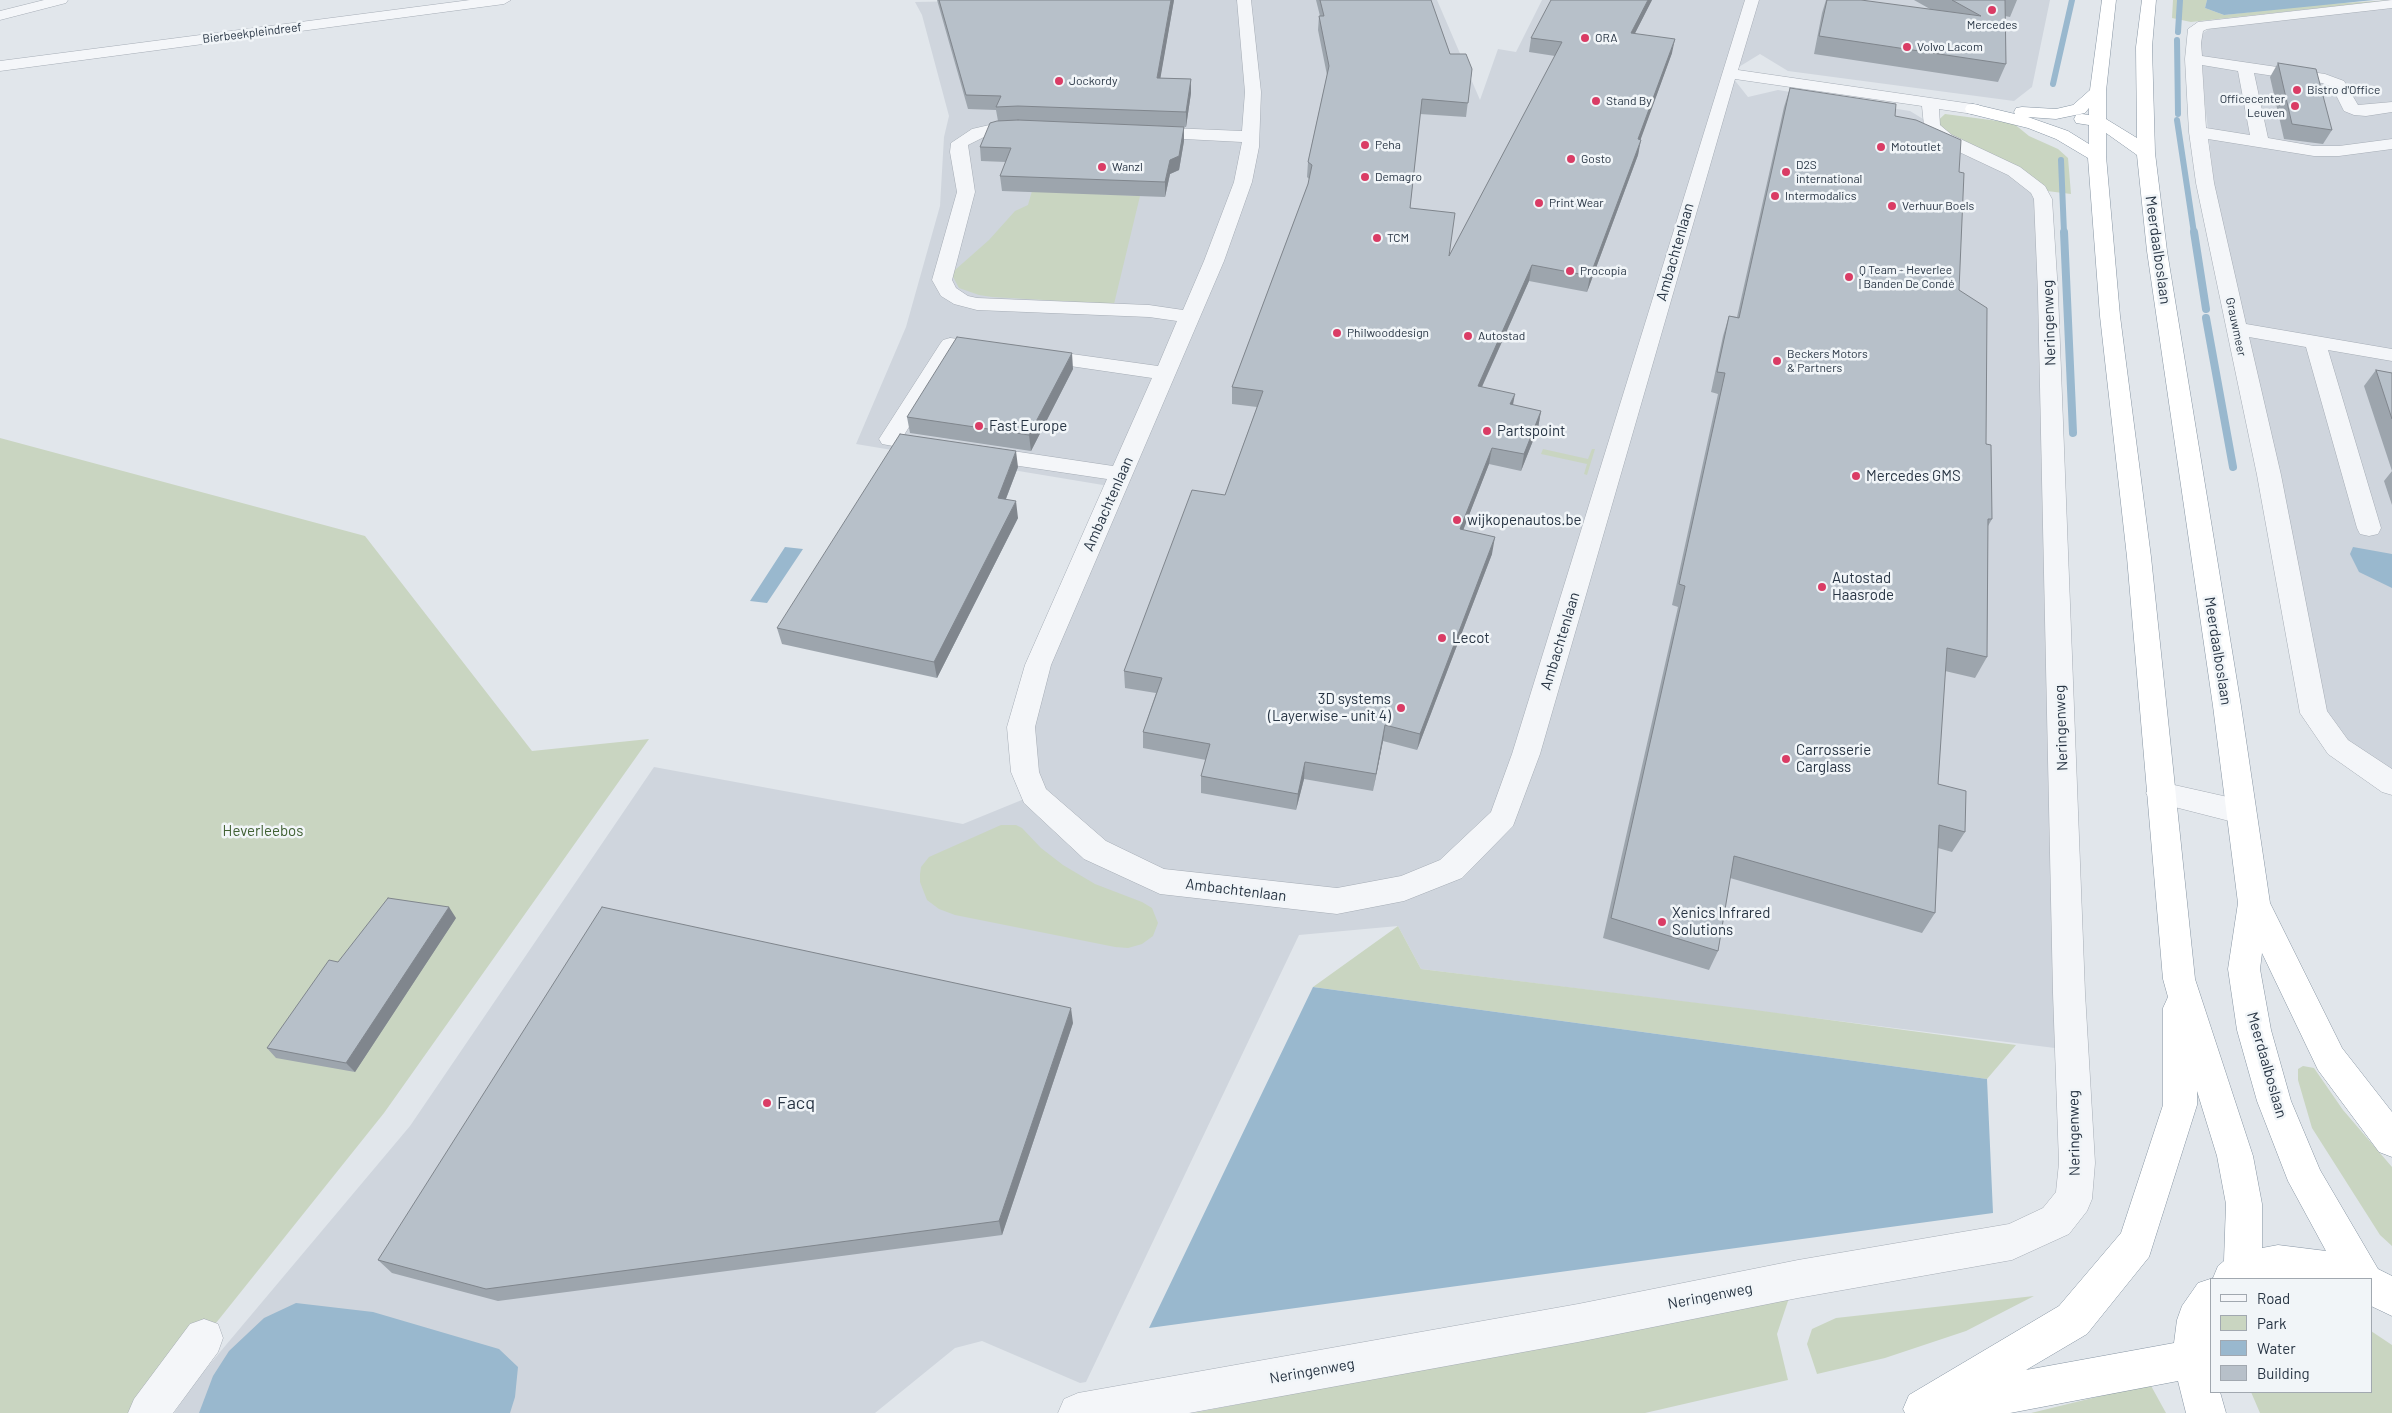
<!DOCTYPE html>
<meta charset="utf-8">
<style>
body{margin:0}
#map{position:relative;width:2392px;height:1413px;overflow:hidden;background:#e1e6eb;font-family:Barlow,sans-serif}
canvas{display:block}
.legend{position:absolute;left:2210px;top:1278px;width:162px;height:115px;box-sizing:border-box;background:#f1f5f8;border:1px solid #a1a8b0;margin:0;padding:6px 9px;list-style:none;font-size:15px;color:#283544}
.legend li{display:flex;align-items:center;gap:10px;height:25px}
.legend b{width:25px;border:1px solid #a1a8b0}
</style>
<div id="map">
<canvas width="2392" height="1413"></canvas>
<ul class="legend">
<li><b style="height:6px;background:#f4f6f9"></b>Road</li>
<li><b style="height:14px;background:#c9d5c1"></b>Park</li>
<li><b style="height:14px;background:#99b8ce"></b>Water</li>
<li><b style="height:14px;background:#b7c0c9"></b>Building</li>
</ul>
</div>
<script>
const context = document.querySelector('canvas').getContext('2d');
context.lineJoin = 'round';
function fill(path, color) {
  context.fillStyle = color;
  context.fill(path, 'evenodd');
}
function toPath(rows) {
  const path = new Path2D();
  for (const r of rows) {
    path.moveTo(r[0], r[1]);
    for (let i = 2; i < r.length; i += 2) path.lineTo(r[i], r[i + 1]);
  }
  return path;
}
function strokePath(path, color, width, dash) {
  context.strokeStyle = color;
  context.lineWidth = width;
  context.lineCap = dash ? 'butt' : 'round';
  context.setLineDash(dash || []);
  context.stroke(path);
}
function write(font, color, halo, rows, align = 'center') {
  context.font = font + ' Barlow,sans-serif';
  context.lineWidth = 5;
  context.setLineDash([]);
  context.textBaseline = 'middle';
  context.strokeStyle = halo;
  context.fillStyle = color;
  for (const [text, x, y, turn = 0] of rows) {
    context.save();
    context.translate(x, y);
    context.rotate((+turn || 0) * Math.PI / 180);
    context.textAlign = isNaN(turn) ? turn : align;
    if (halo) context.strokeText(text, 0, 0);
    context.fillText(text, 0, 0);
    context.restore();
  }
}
fill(toPath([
 [1020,0,1437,0,1480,100,1498,49,1516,52,1542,0,2050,0,2032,87,2014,101,1788,71,1760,54,1729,73,1748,97,1778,90,1910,111,2039,190,2071,1050,1421,969,1398,926,1299,935,1086,1382,1080,1383,982,1341,955,1348,875,1413,174,1413,194,1383,410,1126,654,767,963,824,1034,795,1021,727,1115,487,856,444,906,327,940,206,944,137,949,116,922,15,915,2],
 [2392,8,2392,784,2314,713,2214,183,2205,104,2200,35,2212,27]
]), '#cfd5dd');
fill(toPath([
 [2173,0,2207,0,2205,8,2224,15,2311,5,2392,0,2191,22,2172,18],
 [1945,114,2013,123,2029,136,2058,149,2068,158,2071,194,2039,190,1932,126],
 [1032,191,1140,196,1114,304,992,297,979,295,959,288,952,275,955,270,989,240,1015,211,1028,205],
 [0,438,365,536,532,751,649,739,384,1113,144,1413,0,1413],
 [1543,449,1588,459,1592,449,1595,449,1587,475,1584,474,1587,464,1541,454],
 [1001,825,1016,825,1022,828,1041,848,1063,865,1095,884,1142,902,1152,908,1158,923,1153,936,1142,944,1128,948,1115,947,955,915,939,909,927,900,920,882,920,874,921,867,929,857],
 [1398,926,1421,969,1755,1010,2016,1045,1987,1079,1313,987],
 [2303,1066,2314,1068,2343,1110,2392,1167,2392,1246,2380,1235,2312,1128,2298,1080,2298,1069],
 [2034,1296,1966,1331,1885,1358,1817,1374,1807,1344,1812,1329,1836,1318],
 [1789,1298,1777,1334,1788,1380,1645,1413,1193,1413],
 [2371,1331,2392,1345,2392,1413,2260,1413,2251,1392,2371,1392],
 [2150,1384,2166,1413,2031,1413]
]), '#c9d5c1');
fill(toPath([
 [2207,0,2374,0,2224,15,2205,8],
 [785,547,803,549,767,603,750,601],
 [2353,547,2392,554,2392,588,2359,572,2350,554],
 [1313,987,1987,1079,1993,1213,1149,1328],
 [296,1303,373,1312,499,1349,518,1367,515,1397,510,1413,199,1413,213,1376,229,1351,264,1318]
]), '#99b8ce');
strokePath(toPath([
 [2178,32,2180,0],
 [2177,40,2178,114],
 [2053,84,2072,0],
 [2177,120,2194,233],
 [2061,160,2064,233]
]), '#99b8ce', 6);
strokePath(toPath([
 [2064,232,2073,433],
 [2194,232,2206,309],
 [2206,318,2233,467]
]), '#99b8ce', 8);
const minor = toPath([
 [44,0,68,0,66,3,0,20,0,11,44,0],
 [470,0,511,0,504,4,0,71,0,61,470,0],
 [1237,0,1251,0,1261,92,1259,147,1252,182,1224,261,1051,665,1035,727,1039,772,1046,789,1106,841,1164,869,1337,888,1401,876,1440,860,1491,812,1512,754,1745,0,1759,0,1738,70,1979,105,1981,109,1979,113,1973,114,1939,109,1940,125,1952,135,2020,167,2045,186,2052,199,2058,293,2085,993,2095,1163,2092,1199,2087,1211,2069,1234,2012,1260,1798,1298,1578,1342,1189,1413,1058,1413,1064,1399,1078,1393,1578,1304,1798,1260,2009,1224,2043,1208,2056,1192,2059,1163,2053,993,2038,293,2034,199,2031,193,2008,175,1940,143,1924,126,1922,106,1735,79,1540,754,1513,826,1462,878,1404,901,1337,914,1160,894,1084,859,1024,803,1011,772,1007,727,1025,665,1107,479,979,460,971,458,968,453,971,448,979,446,1113,466,1152,378,1036,361,1029,359,1025,355,1029,351,1036,349,1158,366,1177,321,1149,317,977,310,954,304,941,296,932,280,957,192,950,152,951,143,972,129,998,123,1023,122,1029,123,1031,127,1029,131,1023,132,998,133,984,137,968,145,975,192,952,280,956,288,968,296,977,298,1149,305,1183,310,1204,261,1234,182,1242,142,1146,137,1140,136,1137,132,1140,128,1146,127,1242,131,1245,92,1237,0],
 [2392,0,2392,8,2207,29,2203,31,2201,43,2202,56,2325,74,2344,81,2358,105,2392,102,2392,112,2366,116,2354,115,2344,111,2332,87,2322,83,2254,73,2268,138,2314,146,2339,146,2392,139,2392,149,2339,156,2314,156,2208,139,2214,183,2246,324,2392,349,2392,361,2328,350,2381,528,2378,534,2369,536,2360,534,2357,528,2306,347,2249,337,2281,475,2327,711,2348,740,2392,769,2392,795,2382,792,2328,754,2300,713,2257,475,2196,183,2189,132,2185,59,2188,29,2198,22,2392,0],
 [2202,65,2238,71,2250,135,2206,128,2202,65],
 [950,338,991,343,998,345,1002,349,998,353,991,355,956,351,904,435,940,441,943,446,940,451,932,453,882,444,879,439,940,344,943,340,950,338],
 [2161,782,2241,800,2251,804,2256,812,2251,820,2241,824,2151,801,2146,793,2151,785,2161,782],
 [204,1319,218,1324,223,1338,218,1352,173,1413,128,1413,134,1399,190,1324,204,1319]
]);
const highway = toPath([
 [2102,0,2116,0,2106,91,2106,119,2137,138,2136,47,2142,0,2156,0,2152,47,2155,153,2167,251,2241,706,2270,903,2342,1048,2392,1112,2392,1157,2379,1152,2318,1070,2262,953,2260,969,2271,1030,2291,1101,2320,1170,2378,1269,2392,1276,2392,1316,2371,1306,2371,1279,2211,1279,2211,1392,2220,1392,2226,1413,2186,1413,2178,1381,2010,1413,1905,1413,1903,1409,1909,1395,2059,1306,2121,1233,2163,1105,2163,1008,2168,997,2163,979,2127,557,2100,316,2088,158,2056,139,2028,128,1967,113,1965,109,1967,105,1973,104,2015,114,2014,112,2016,108,2022,107,2056,109,2073,105,2090,90,2102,0],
 [2089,108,2089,115,2082,114,2076,115,2074,119,2076,123,2089,125,2089,144,2068,131,2028,117,2056,119,2085,113,2089,108],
 [2106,133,2137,155,2147,251,2213,706,2238,903,2228,969,2237,1030,2257,1101,2288,1181,2326,1251,2278,1245,2262,1248,2262,1204,2253,1156,2195,979,2151,557,2120,316,2106,156,2106,133],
 [2197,1091,2217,1156,2226,1204,2224,1261,2218,1266,2213,1278,2198,1283,2182,1306,2177,1320,2174,1343,2026,1370,2087,1334,2149,1257,2197,1105,2197,1091]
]);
strokePath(minor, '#a6adb6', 1);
strokePath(highway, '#8795a3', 1);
fill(minor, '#f4f6f9');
fill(highway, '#fff');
fill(toPath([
 [937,0,1174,0,1160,78,1191,79,1191,93,1186,127,1106,124,1184,127,1184,141,1179,170,1170,174,1165,197,1002,191,1000,176,1006,162,981,161,980,147,998,121,996,110,968,109],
 [1316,0,1431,0,1450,54,1472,69,1466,117,1420,114,1410,208,1449,256,1555,56,1529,52,1531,38,1652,0,1635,33,1672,53,1640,140,1638,155,1587,292,1529,281,1482,387,1513,405,1541,411,1538,428,1521,471,1489,464,1463,530,1492,554,1417,750,1383,741,1373,791,1304,779,1296,810,1201,793,1201,776,1206,760,1143,748,1143,732,1156,693,1125,688,1124,671,1225,495,1257,407,1232,404,1232,387,1308,184,1309,179,1307,177,1308,162,1327,75,1318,30,1319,16,1320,16],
 [1826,0,1930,9,1914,0,2017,0,2010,17,2005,16,2006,64,1998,82,1814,54,1822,13],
 [2278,63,2332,130,2323,144,2284,139,2270,77],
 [1790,88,1895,116,1959,172,1959,290,1986,444,1992,519,1988,526,1987,657,1975,678,1945,671,1938,784,1965,832,1952,852,1938,848,1935,913,1922,933,1730,878,1718,951,1709,970,1603,938,1678,607,1672,605,1718,394,1711,392,1723,336,1729,316,1737,317,1784,107],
 [1073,369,1031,451,910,433,907,417],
 [2376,370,2392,373,2392,505,2384,481,2392,471,2364,386],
 [1018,467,1006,499,1018,518,937,678,782,644,777,628],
 [456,918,355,1072,276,1058,267,1048,338,962],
 [1073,1023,1002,1235,498,1301,392,1273,378,1260]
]), '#9da5ad');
fill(toPath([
 [1171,0,1174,0,1158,92,1157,78],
 [1648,0,1652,0,1628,47,1631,33],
 [1675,39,1672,53,1635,155,1638,139],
 [1191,79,1191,93,1186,127,1186,112],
 [1184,127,1184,141,1179,170,1170,174,1165,197,1165,182,1170,160],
 [1641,140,1638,155,1587,292,1590,276],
 [1532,265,1529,281,1475,402,1478,386],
 [1072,353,1073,369,1031,451,1029,435],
 [1515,394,1512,410,1510,404],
 [1541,411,1538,428,1521,471,1524,454],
 [1492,448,1489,464,1457,546,1460,529],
 [1016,451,1018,467,1000,514,998,498],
 [1016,501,1018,518,937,678,934,662],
 [1495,537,1492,554,1417,750,1420,734],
 [1385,725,1383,741,1373,791,1376,774],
 [1305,762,1304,779,1296,810,1298,794],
 [449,907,456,918,355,1072,346,1063],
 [1071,1008,1073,1023,1002,1235,999,1221]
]), '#80868d');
const building = toPath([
 [939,0,1171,0,1157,78,1191,79,1186,112,1018,106,996,107,1001,96,966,95,939,0],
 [1320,0,1431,0,1450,54,1466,54,1472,69,1468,103,1422,99,1410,208,1455,213,1449,256,1562,42,1531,38,1551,0,1648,0,1631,33,1675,39,1638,139,1641,140,1590,276,1532,265,1478,386,1515,394,1510,404,1541,411,1524,454,1492,448,1460,529,1495,537,1420,734,1385,725,1376,774,1305,762,1298,794,1201,776,1210,744,1143,732,1162,678,1124,671,1192,490,1225,495,1263,391,1232,387,1308,184,1312,165,1308,162,1329,66,1319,16,1324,16,1320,0],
 [1827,0,1861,0,1981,16,1952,0,2005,0,2006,64,1819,36,1827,0],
 [2278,63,2316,69,2332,130,2292,124,2278,63],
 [1790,88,1896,104,1895,116,1916,120,1961,140,1959,172,1964,173,1959,290,1987,308,1986,444,1991,445,1992,519,1988,519,1987,657,1947,648,1938,784,1966,791,1965,832,1939,825,1935,913,1734,856,1718,951,1611,918,1685,586,1679,584,1725,373,1717,372,1729,316,1739,318,1790,88],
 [1018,120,1184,127,1179,156,1170,160,1165,182,1000,176,1011,148,980,147,990,123,997,121,1018,120],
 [957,337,1072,353,1029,435,907,417,957,337],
 [2376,370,2392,373,2392,419,2376,370],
 [900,434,1016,451,998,498,1016,501,934,662,777,628,900,434],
 [388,898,449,907,346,1063,267,1048,329,960,338,962,388,898],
 [602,907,1071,1008,999,1221,486,1289,378,1260,602,907]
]);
fill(building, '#b7c0c9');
strokePath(building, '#80868d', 1);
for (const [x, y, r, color] of [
 [1992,10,5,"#da3c65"],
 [1585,38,5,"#da3c65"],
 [1907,47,5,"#da3c65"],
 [1059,81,5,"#da3c65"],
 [2297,90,5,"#da3c65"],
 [1596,101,5,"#da3c65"],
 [2295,106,5,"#da3c65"],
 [1365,145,5,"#da3c65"],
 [1881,147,5,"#da3c65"],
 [1571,159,5,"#da3c65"],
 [1102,167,5,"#da3c65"],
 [1786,172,5,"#da3c65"],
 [1365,177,5,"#da3c65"],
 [1775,196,5,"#da3c65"],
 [1539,203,5,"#da3c65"],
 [1892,206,5,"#da3c65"],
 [1377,238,5,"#da3c65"],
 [1570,271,5,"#da3c65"],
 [1849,277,5,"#da3c65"],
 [1337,333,5,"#da3c65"],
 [1468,336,5,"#da3c65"],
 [1777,361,5,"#da3c65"],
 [979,426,5,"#da3c65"],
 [1487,431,5,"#da3c65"],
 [1856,476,5,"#da3c65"],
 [1457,520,5,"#da3c65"],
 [1822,587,5,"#da3c65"],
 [1442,638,5,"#da3c65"],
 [1401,708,5,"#da3c65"],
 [1786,759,5,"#da3c65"],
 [1662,922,5,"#da3c65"],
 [767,1103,5,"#da3c65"]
]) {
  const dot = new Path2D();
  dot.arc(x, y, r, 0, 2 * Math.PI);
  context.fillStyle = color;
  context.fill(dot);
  strokePath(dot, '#f1f5f8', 2);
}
write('12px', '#283544', '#f1f5f8', [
 ["Mercedes",1992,25,"center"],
 ["ORA",1595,38],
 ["Volvo Lacom",1917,47],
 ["Jockordy",1069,81],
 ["Bistro d'Office",2307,90],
 ["Officecenter",2285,99,"right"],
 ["Leuven",2285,113,"right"],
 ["Stand By",1606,101],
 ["Peha",1375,145],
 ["Motoutlet",1891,147],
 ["Gosto",1581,159],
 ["D2S",1796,165],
 ["international",1796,179],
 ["Wanzl",1112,167],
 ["Demagro",1375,177],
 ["Intermodalics",1785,196],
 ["Print Wear",1549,203],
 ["Verhuur Boels",1902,206],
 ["TCM",1387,238],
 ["Q Team - Heverlee",1859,270],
 ["| Banden De Condé",1859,284],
 ["Procopia",1580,271],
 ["Philwooddesign",1347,333],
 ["Autostad",1478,336],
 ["Beckers Motors",1787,354],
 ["& Partners",1787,368]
], 'left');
write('12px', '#283544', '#f1f5f8', [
 ["Bierbeekpleindreef",252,33,-7],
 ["Grauwmeer",2236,327,78]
]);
write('15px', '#283544', '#f1f5f8', [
 ["Meerdaalboslaan",2158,250,82],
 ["Ambachtenlaan",1675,252,-74],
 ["Neringenweg",2049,323,-92],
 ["Ambachtenlaan",1108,504,-66],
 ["Ambachtenlaan",1560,641,-73],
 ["Meerdaalboslaan",2218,651,81],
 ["Neringenweg",2061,728,-92],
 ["Ambachtenlaan",1236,890,7],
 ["Meerdaalboslaan",2267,1065,74],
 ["Neringenweg",2074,1133,-91],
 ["Neringenweg",1710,1296,-11],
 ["Neringenweg",1312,1371,-10]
]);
write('15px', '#283544', '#f1f5f8', [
 ["Fast Europe",989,426],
 ["Partspoint",1497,431],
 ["Mercedes GMS",1866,476],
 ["wijkopenautos.be",1467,520],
 ["Autostad",1832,578],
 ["Haasrode",1832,595],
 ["Lecot",1452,638],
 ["3D systems",1391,699,"right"],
 ["(Layerwise - unit 4)",1391,716,"right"],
 ["Carrosserie",1796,750],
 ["Carglass",1796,767],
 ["Xenics Infrared",1672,913],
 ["Solutions",1672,930]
], 'left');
write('15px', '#416134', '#f1f5f8', [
 ["Heverleebos",263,831]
]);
write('18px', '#283544', '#f1f5f8', [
 ["Facq",777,1103]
], 'left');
</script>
